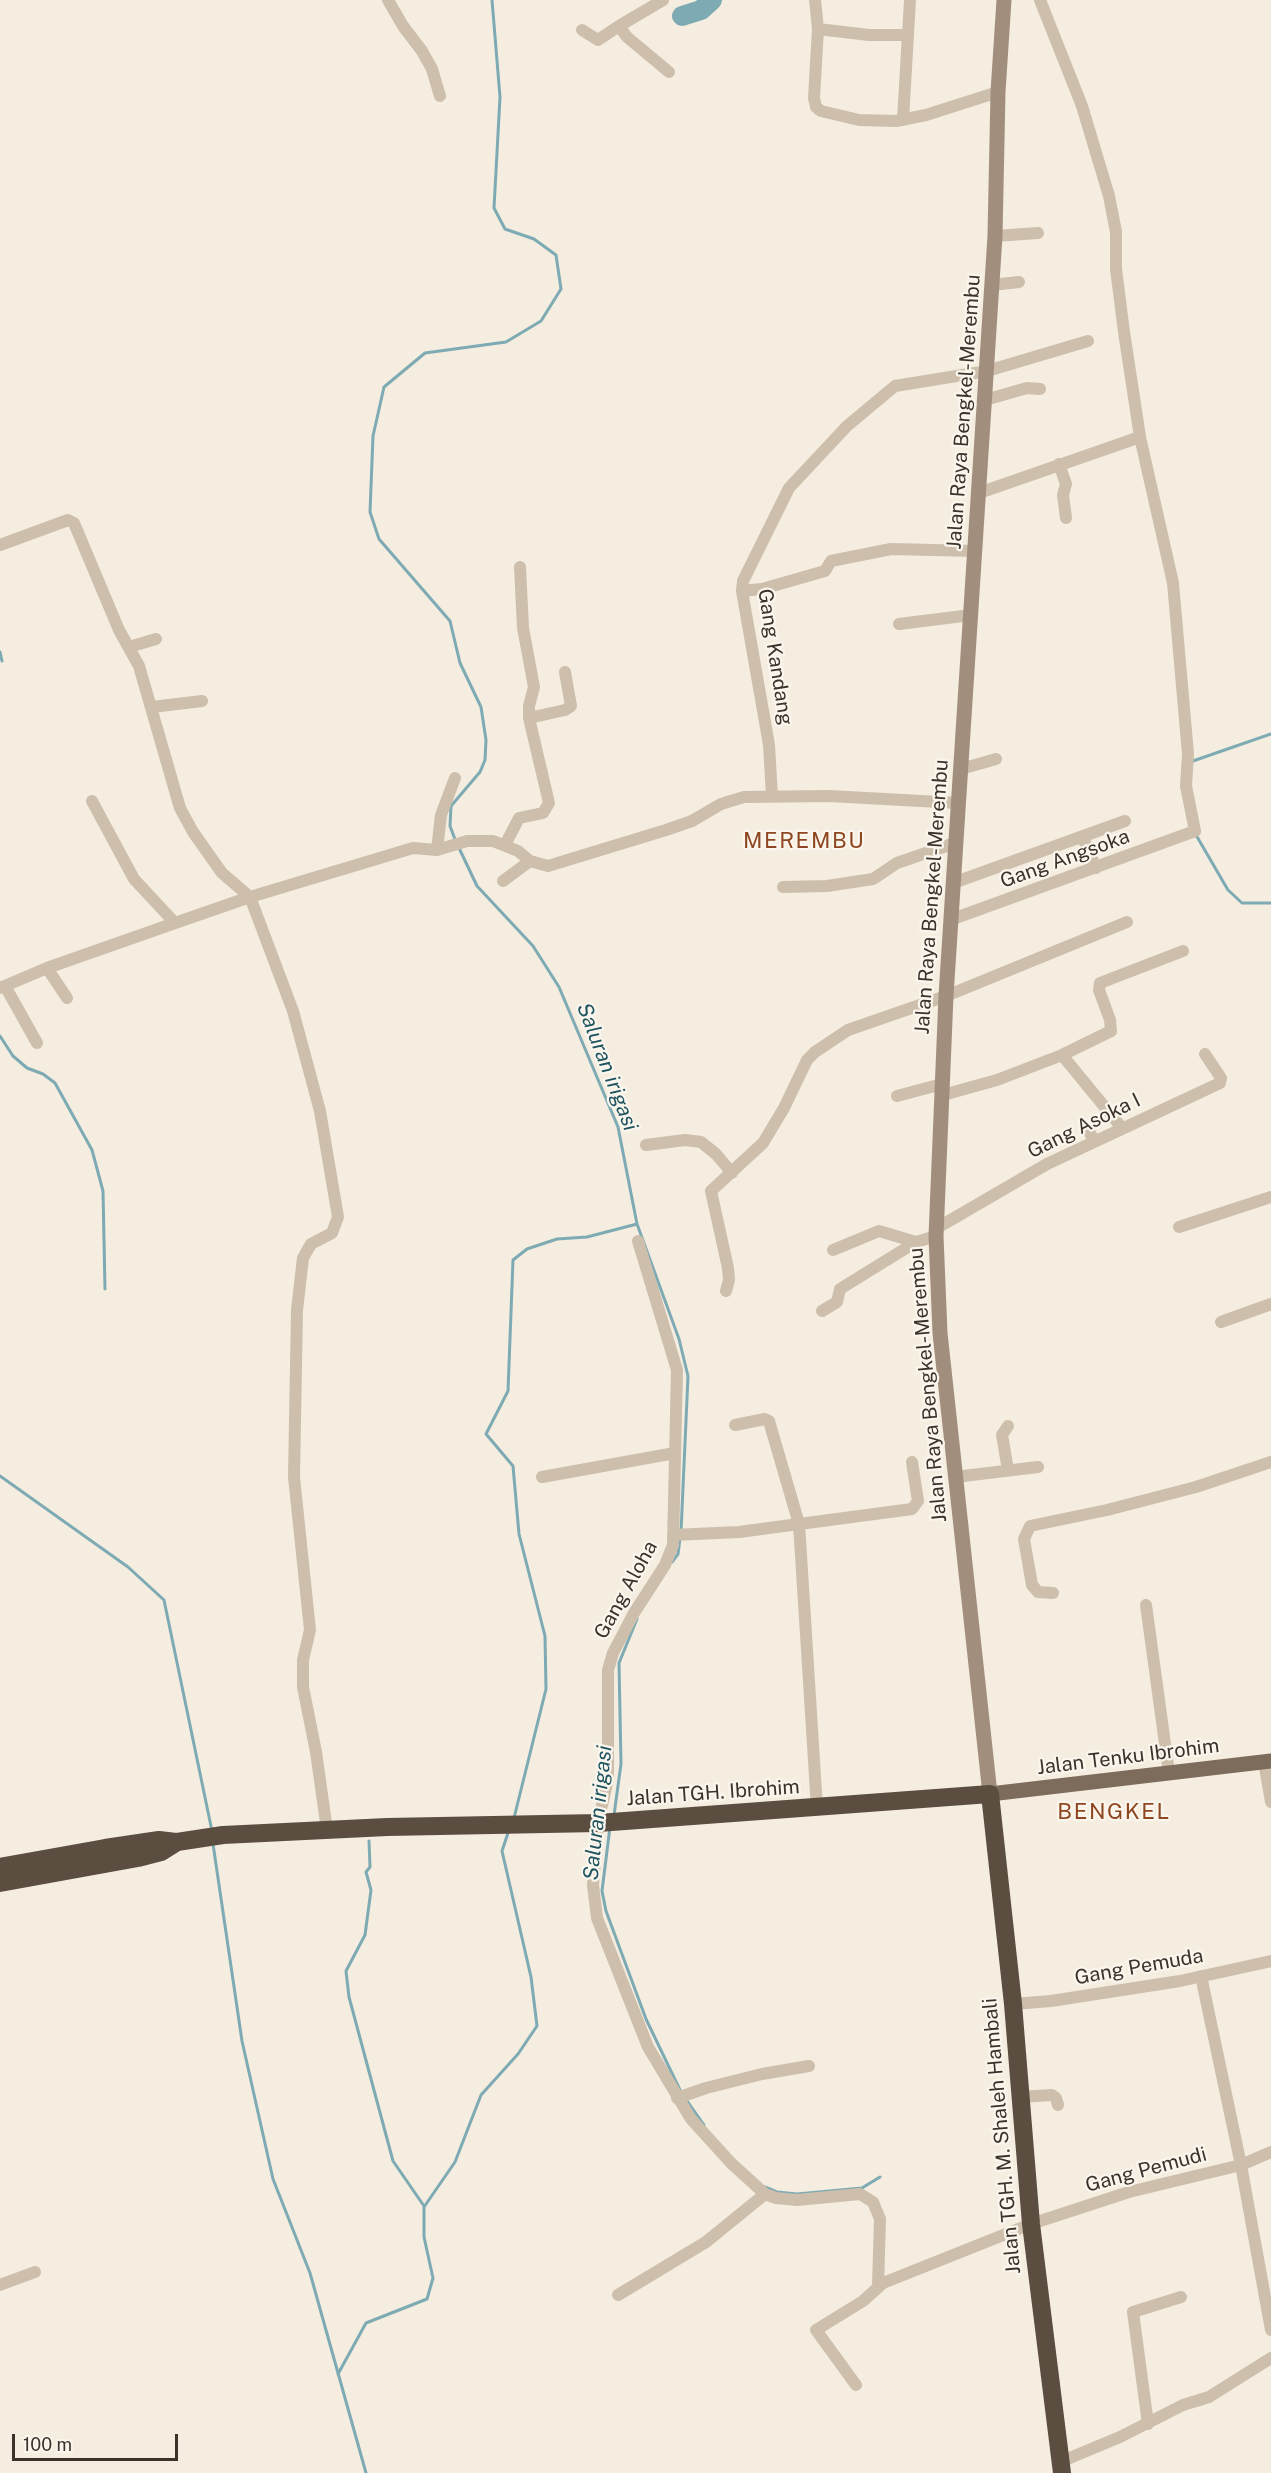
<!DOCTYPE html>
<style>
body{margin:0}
#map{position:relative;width:1271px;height:2473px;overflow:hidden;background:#f4ede0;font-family:"Public Sans",sans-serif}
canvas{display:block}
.scale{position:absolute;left:12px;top:2434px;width:166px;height:27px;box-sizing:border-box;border:3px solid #3b322a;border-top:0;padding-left:8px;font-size:18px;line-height:21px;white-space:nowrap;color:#3b322a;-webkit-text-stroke:4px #fbf6ed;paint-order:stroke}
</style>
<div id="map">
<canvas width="1271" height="2473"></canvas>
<div class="scale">100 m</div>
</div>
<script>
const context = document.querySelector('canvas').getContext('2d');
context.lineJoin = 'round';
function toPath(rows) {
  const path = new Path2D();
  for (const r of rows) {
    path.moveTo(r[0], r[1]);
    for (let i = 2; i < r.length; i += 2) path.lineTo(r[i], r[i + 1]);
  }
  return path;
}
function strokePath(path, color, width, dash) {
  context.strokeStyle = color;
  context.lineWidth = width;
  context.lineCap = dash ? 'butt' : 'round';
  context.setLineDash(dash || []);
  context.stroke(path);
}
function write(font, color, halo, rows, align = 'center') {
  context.font = font + ' "Public Sans",sans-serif';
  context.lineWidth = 4.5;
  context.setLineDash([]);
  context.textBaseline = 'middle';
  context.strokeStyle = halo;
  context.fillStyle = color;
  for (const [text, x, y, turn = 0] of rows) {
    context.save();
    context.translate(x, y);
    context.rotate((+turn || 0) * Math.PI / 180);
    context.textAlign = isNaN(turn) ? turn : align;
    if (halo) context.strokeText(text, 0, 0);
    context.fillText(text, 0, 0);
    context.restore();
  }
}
strokePath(toPath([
 [0,652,2,661],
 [1190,762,1271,734],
 [1196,835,1228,890,1242,903,1271,903],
 [456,842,450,826,451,806,480,772,485,760,486,740,481,707,460,663,450,621,379,539,370,512,373,436,384,387,425,353,506,342,541,321,561,289,556,255,534,239,505,229,494,208,500,97,492,0],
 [459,848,477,886,533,946,559,987,618,1127,637,1224,679,1339,688,1376,681,1532],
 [0,1036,13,1056,27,1068,43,1074,55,1083,92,1150,103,1191,105,1289],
 [0,1476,128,1567,164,1600,212,1831],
 [672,1562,678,1554,680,1538],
 [614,1815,621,1764,619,1663,637,1619],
 [514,1818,546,1689,545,1636,519,1534,513,1466,486,1434,508,1391,513,1260,527,1249,557,1239,587,1237,637,1224],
 [610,1827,602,1891,606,1911,646,2019,680,2090],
 [369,1841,370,1867,366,1872,371,1890,365,1935,346,1971,349,1997,393,2161,424,2206],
 [213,1844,242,2041,273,2179,310,2273,366,2473],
 [685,2098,704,2125],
 [765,2187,777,2192,797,2194,862,2188,880,2177],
 [338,2374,366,2323,427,2299,433,2278,424,2237,424,2207,455,2162,481,2095,518,2054,537,2026,531,1977,502,1851,509,1830]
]), '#7eaab3', 3);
strokePath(toPath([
 [682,16,701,10,712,0]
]), '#7eaab3', 20);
strokePath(toPath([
 [388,0,403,26,422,51,432,69,440,96],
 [663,0,619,26,627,37,669,72],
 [815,0,818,29,814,98,816,107,821,111,859,120,896,121,926,115,998,92],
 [818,29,869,35,908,35],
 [582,30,598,40,619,26],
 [903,120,910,0],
 [995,236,1038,233],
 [992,285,1019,282],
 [985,400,1027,388,1040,389],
 [1059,464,1066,484,1063,495,1066,518],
 [979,493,1140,437,1124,332,1116,269,1116,232,1109,196,1082,106,1040,0],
 [0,545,68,520,74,523,119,630,139,666,180,808,193,832,222,873,250,897,293,1011,320,1111,338,1217,332,1233,311,1244,303,1258,297,1310,294,1477,310,1630,303,1660,303,1687,316,1752,327,1830],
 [742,591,762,589,825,571,831,561,891,549,976,551],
 [899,624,971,615],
 [129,647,156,639],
 [152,707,202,701],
 [529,718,565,710,571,706,565,672],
 [961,769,996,759],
 [772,796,769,745,742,591,743,581,789,488,847,426,895,386,987,371,1088,341],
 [92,801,134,879,175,923,250,897,413,848,437,850,467,841,493,841,518,851,530,861,548,866,666,830,692,821,721,804,744,797,829,796,958,803],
 [1083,838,1096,868],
 [505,845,519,818,543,813,549,803,529,718,529,706,534,687,523,628,520,567],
 [437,850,441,815,455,778],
 [503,881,530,861],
 [953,883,1125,821],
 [783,887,827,886,873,879,897,863,955,843],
 [950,920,1195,831,1186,786,1188,754,1173,583,1140,437],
 [47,968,67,998],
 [5,986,37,1043],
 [0,988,47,968,175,923],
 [1062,1055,1111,1031,1110,1020,1099,990,1100,983,1183,951],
 [943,1095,997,1080,1062,1055,1122,1128],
 [897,1096,942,1084],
 [1085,1126,1095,1141],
 [646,1145,685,1140,701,1142,716,1154,732,1173],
 [1179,1227,1271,1197],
 [937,1228,1047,1164,1220,1083,1221,1078,1205,1054],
 [638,1241,677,1370,673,1545,665,1565,634,1613,613,1653,608,1670,608,1779,598,1823,593,1885,597,1918,648,2047,691,2119,731,2163,765,2194,776,2198,797,2200,860,2194,873,2202,880,2219,878,2286],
 [833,1250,879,1231,916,1242,936,1236],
 [726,1291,729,1280,728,1268,711,1191,763,1143,784,1108,807,1060,815,1052,848,1030,946,996,1127,922],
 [822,1311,837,1302,840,1289,916,1242],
 [1221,1322,1271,1304],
 [735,1425,765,1419,769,1421,799,1524,817,1808],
 [1008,1470,1002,1435,1008,1426],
 [542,1477,675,1453],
 [955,1477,1038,1467],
 [673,1535,739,1532,912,1509,918,1501,912,1462],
 [1053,1593,1038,1592,1032,1585,1024,1539,1030,1526,1107,1510,1196,1487,1271,1462],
 [1146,1605,1169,1773],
 [1264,1762,1271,1802],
 [1201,1976,1241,2165,1271,2330],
 [1013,2004,1051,2001,1180,1981,1271,1961],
 [1019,2097,1052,2095,1056,2098,1058,2105],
 [677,2098,706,2088,762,2074,809,2066],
 [0,2285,35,2272],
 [618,2295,706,2242,765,2194],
 [856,2385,816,2330,863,2301,883,2283,1031,2224,1129,2192,1241,2165,1271,2152],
 [1148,2424,1133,2312,1181,2297],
 [1060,2462,1120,2437,1183,2405,1209,2397,1271,2358]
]), '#cdbfab', 12);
strokePath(toPath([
 [990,1794,940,1333,936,1236,946,996,995,236,998,92,1004,0]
]), '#a28e7c', 15);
strokePath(toPath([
 [990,1794,1271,1761]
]), '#7d6b5b', 15);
strokePath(toPath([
 [0,1867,105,1848,159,1840,176,1842],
 [0,1883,138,1858,161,1852,177,1842,223,1835,387,1827,598,1823,990,1794,1013,2004,1031,2224,1062,2473]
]), '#5c4d41', 18);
write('20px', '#3b322a', '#fbf6ed', [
 ["Jalan Raya Bengkel-Merembu",964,412,-86],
 ["Gang Kandang",775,657,81],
 ["Gang Angsoka",1065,859,-20],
 ["Jalan Raya Bengkel-Merembu",932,897,-86],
 ["Gang Asoka I",1084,1126,-26],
 ["Jalan Raya Bengkel-Merembu",928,1385,-95],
 ["Gang Aloha",626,1590,-61],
 ["Jalan Tenku Ibrohim",1128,1757,-7],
 ["Jalan TGH. Ibrohim",713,1793,-4],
 ["Gang Pemuda",1139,1967,-10],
 ["Jalan TGH. M. Shaleh Hambali",1002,2136,-95],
 ["Gang Pemudi",1146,2170,-15]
]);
write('italic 21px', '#1e535f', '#fbf6ed', [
 ["Saluran irigasi",607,1067,69],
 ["Saluran irigasi",598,1813,-84]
]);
context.letterSpacing = '1.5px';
write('22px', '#8e4720', '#fbf6ed', [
 ["MEREMBU",804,841],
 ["BENGKEL",1114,1812]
]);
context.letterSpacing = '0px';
</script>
